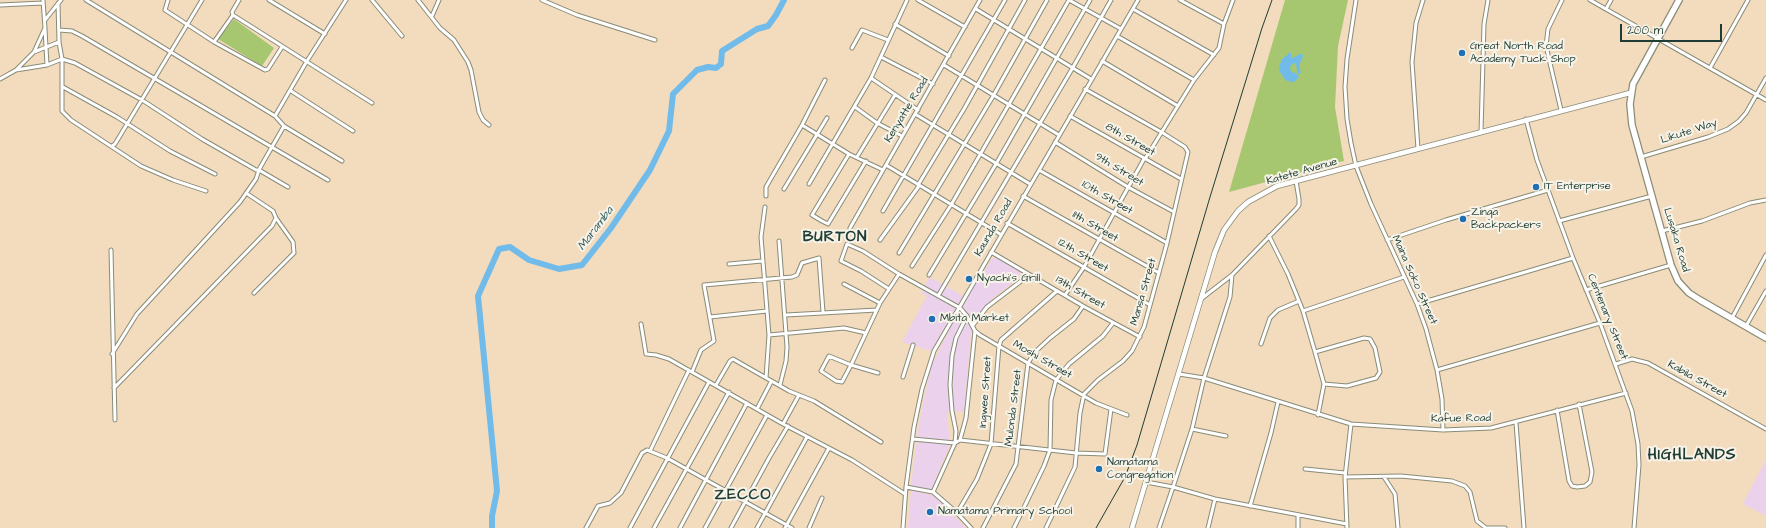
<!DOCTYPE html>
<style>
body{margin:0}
#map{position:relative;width:1766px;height:528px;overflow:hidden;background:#f3dbbd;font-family:"Architects Daughter",sans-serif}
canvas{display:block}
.scale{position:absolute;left:1620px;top:24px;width:102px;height:18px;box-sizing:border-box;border:2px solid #1f3d34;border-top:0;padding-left:5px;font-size:12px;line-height:14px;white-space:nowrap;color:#1f3d34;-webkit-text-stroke:3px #f7f3e8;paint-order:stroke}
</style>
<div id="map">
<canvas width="1766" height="528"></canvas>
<div class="scale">200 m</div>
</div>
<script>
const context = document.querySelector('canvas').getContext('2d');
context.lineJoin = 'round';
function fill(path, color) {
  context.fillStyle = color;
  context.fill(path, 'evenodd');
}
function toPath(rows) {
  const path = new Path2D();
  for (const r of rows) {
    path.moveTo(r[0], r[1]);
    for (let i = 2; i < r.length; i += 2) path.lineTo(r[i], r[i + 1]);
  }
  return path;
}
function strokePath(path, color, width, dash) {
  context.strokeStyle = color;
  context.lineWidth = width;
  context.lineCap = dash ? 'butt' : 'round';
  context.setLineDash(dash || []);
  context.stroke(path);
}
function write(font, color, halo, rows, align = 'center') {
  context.font = font + ' "Architects Daughter",sans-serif';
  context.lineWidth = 4;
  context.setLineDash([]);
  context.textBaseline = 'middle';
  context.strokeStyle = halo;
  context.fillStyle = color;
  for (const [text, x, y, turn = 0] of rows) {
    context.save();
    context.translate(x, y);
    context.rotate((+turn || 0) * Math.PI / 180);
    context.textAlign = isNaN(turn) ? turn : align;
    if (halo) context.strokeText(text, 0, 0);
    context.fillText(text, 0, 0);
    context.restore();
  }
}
fill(toPath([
 [994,256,1021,272,1019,278,993,298,972,322,964,412,947,411,950,445,931,490,911,486,919,424,931,366,961,307],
 [930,277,963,296,931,351,902,342,927,296,921,293],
 [1766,459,1766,516,1743,504],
 [911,490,935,496,966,528,908,528]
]), '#ebd1eb');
fill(toPath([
 [1285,0,1348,0,1338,46,1335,107,1344,161,1229,192],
 [234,19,274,48,262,66,218,39]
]), '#a6c76f');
fill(toPath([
 [1291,52,1291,59,1300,54,1302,54,1303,56,1299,66,1301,73,1299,74,1297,72,1296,63,1292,64,1290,68,1291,72,1296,73,1299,77,1294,82,1287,81,1284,78,1280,72,1279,67,1282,59]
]), '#71bbea');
strokePath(toPath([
 [492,528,492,516,497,491,478,296,499,249,510,247,529,260,559,269,582,265,611,228,650,170,669,131,673,94,697,70,708,67,716,68,721,64,722,51,757,29,768,26,776,15,784,0]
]), '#71bbea', 6);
const street = toPath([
 [86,0,275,116,284,126,342,161],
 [168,0,165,10,214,42,265,70,268,69,282,47],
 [239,0,232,12,233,15,372,103],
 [269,0,325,34],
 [372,0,402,36],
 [418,0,440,28,454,40,468,62,471,70,479,112,483,120,489,125],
 [542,0,577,15,655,40],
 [918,0,965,27],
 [1069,0,1121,29],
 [1180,0,1224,24],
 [1356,0,1347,59,1345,87,1347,119,1351,143,1356,166,1371,204,1417,304,1426,329,1437,370,1442,399,1443,430],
 [1590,0,1766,100],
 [58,3,59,42,62,59,62,111,71,120,141,166,173,180,206,191],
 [0,5,43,3],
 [976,9,1091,79],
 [1133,9,1214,55],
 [1606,9,1611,0],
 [432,16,439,0],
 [45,20,61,0],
 [895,24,949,56],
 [45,29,47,65],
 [59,30,72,31,82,36,328,180],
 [1117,36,1194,80],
 [214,42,233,15],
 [852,48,862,30,888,40],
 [34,52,59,42],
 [881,57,933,84],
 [1102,61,1178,106],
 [944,65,1059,135],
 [1710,68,1748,0],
 [1072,69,1111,0],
 [16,70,47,65,62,59,75,63,142,100,202,139,256,170,259,170,261,166,284,126],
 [871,78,918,110],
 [0,79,16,70,34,52,45,28,43,0],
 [63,87,117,117,170,151,215,174],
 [291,91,353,131],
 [855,107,877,123,902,136],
 [1561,110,1546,46,1548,29,1562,0],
 [915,114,1030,184],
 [275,116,307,61,346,0],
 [1070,116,1181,179],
 [1526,119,1537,160,1573,258,1600,323,1632,411,1638,444,1639,465,1634,528],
 [802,125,849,154,883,170],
 [1481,132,1484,24,1488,0],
 [1055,142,1128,187,1174,212],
 [112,146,115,144,202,0],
 [1418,149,1412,62,1416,23,1423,0],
 [849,154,812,215,822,221,828,224,866,161],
 [857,157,895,95],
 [1641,157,1708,137,1728,129,1739,121,1746,113,1766,78],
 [1145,159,1194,80,1219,48,1224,24,1233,0],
 [886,165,1000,234],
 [1039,170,1167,243],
 [809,184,871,78,907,0],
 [918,185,964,109,1025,0],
 [784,189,827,118],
 [766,196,766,187,802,125,825,80],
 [1023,196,1159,273],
 [765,207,761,237,769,335,766,378],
 [883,211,1005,0],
 [1559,221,1652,196],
 [1007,223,1150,305],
 [850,228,980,0],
 [1662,231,1702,221,1750,203,1766,200],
 [1269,236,1288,274,1303,311,1315,352,1324,384,1318,415],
 [880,240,919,186],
 [1387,240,1446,220,1548,190],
 [779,241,787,347,786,361,780,385],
 [111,250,115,420],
 [991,252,1083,306,1140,337],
 [899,253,992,98,1047,0],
 [729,264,762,261],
 [912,266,951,205,1069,0],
 [929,275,996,164,1090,0],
 [1232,275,1230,297,1204,378,1192,429,1173,487,1215,499,1347,524],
 [844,284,880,303],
 [889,289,861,271,841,261,847,244,863,251,899,274],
 [1586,290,1671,265],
 [254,293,294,253,293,242,276,218],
 [1065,295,1084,267,1144,159],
 [938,296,1072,69],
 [1201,299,1232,275,1296,209,1299,205,1299,199,1296,181],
 [1417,304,1573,258],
 [1303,311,1404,277],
 [786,315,877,310],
 [710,317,767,311],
 [1732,318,1766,255],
 [641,324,646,354,656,355,669,359,783,424,852,460,905,494],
 [973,325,987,307,1029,275],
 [1746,326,1766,291],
 [769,335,844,328,866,333],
 [1261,344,1270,318,1278,310,1299,301],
 [1315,352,1364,338,1370,339,1375,348,1380,372,1376,378,1347,386,1324,384],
 [112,354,137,314,240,202,256,179,259,170,288,187],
 [1616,364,1632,359,1648,363,1766,429],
 [1437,370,1600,323],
 [692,372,701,350,714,341,704,285,792,277,797,275,802,263,819,258,823,312],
 [878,373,851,365,829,356,821,371,836,381,842,382,851,365,880,303,899,274,960,308,967,316,975,331,980,335,1096,403,1127,415],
 [1179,374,1204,378,1351,424,1443,430,1491,428,1626,393],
 [903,377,913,345],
 [716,385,730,361,733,359,789,391,814,401,881,442],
 [114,388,272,226,276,218,273,211,246,193],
 [757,409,771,382],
 [1557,410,1569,481,1572,486,1577,487,1585,486,1590,482,1592,472,1579,404],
 [1516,423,1524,528],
 [783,424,799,395],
 [1192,429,1226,436],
 [913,439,955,443,960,440,1076,453,1105,454,1111,409],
 [960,440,966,418,975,331],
 [650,451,689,370],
 [1305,469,1345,473],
 [1345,477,1401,476,1452,481,1465,486,1470,492,1477,521,1486,528],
 [1384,477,1395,494,1398,528],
 [1146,482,1173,487,1159,528],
 [906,487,933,492,957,513,971,528],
 [933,492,955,443,956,431,952,411,950,385,952,356,956,338,967,316],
 [1250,506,1271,433,1278,402],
 [957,513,977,479,991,444,999,346,1001,340,1057,291],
 [586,528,598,506,610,503,621,493,642,453,647,450,667,458,792,528],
 [630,528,709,382],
 [654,528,729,392],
 [680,528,747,403],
 [705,528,767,415],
 [731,528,769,458,788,426],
 [757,528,807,437],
 [785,528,829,448],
 [809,528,822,498],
 [903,528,906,487,914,427,922,389,934,351,1138,0],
 [983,528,1016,464,1028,363,1035,352,1050,338,1074,319,1083,306],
 [1014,528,1044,466,1050,450,1051,400,1056,380,1069,364,1103,336,1113,323],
 [1046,528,1075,467,1080,413,1084,394,1098,380,1123,361,1132,351,1144,327,1167,243,1188,152,1185,147,1163,133,1085,89],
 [1208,528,1215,499],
 [1298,528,1298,515],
 [1347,528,1345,477,1351,424],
 [1486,528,1505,528]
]);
const secondary = toPath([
 [1132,528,1215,252,1224,230,1238,211,1248,202,1277,186,1630,93]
]);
const highway = toPath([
 [1679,0,1633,84,1630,104,1632,125,1671,265,1678,281,1689,293,1700,300,1766,338]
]);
strokePath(street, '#898c78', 5);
strokePath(secondary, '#898c78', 6);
strokePath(highway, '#898c78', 8);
strokePath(street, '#fff', 3);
strokePath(secondary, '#fff', 4.5);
strokePath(highway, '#fff', 5.5);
strokePath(toPath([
 [1096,528,1125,477,1137,445,1210,197,1262,28,1272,0]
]), '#1f3d34', 1);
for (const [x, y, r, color] of [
 [1462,53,4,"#1f6fb2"],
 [1536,187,4,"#1f6fb2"],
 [1463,219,4,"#1f6fb2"],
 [969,279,4,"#1f6fb2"],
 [932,319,4,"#1f6fb2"],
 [1099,469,4,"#1f6fb2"],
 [930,512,4,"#1f6fb2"]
]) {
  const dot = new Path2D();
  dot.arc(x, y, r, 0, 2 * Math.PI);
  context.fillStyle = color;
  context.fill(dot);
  strokePath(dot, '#f7f3e8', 1.5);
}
write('11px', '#1f3d34', '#f7f3e8', [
 ["Great North Road",1470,47],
 ["Academy Tuck Shop",1470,60],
 ["IT Enterprise",1544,187],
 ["Zinga",1471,213],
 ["Backpackers",1471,226],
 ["Nyachi's Grill",977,279],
 ["Mbita Market",940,319],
 ["Namatama",1107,463],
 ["Congregation",1107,476],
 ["Namatama Primary School",938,512]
], 'left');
write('11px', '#1f3d34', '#f7f3e8', [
 ["Kenyatte Road",907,110,-59],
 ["Likute Way",1689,132,-18],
 ["8th Street",1130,140,30],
 ["9th Street",1119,170,31],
 ["Katete Avenue",1302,172,-16],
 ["10th Street",1107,198,30],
 ["11th Street",1095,227,30],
 ["Kaunda Road",994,228,-60],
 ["Lusaka Road",1676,240,73],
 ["12th Street",1083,256,30],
 ["Maina Soko Street",1414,280,66],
 ["Mansa Street",1144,292,-74],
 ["13th Street",1080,293,30],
 ["Centenary Street",1607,317,68],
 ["Moshi Street",1042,360,30],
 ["Kabila Street",1697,380,29],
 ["Ingwee Street",986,392,-86],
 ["Mulonda Street",1014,408,-83],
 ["Kafue Road",1461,419,-1]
]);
write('italic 12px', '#345c62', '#f7f3e8', [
 ["Maramba",596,229,-53]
]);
context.letterSpacing = '1px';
write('bold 15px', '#1f3d34', '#f7f3e8', [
 ["BURTON",835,238],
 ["HIGHLANDS",1692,456],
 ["ZECCO",743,496]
]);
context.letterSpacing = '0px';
</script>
